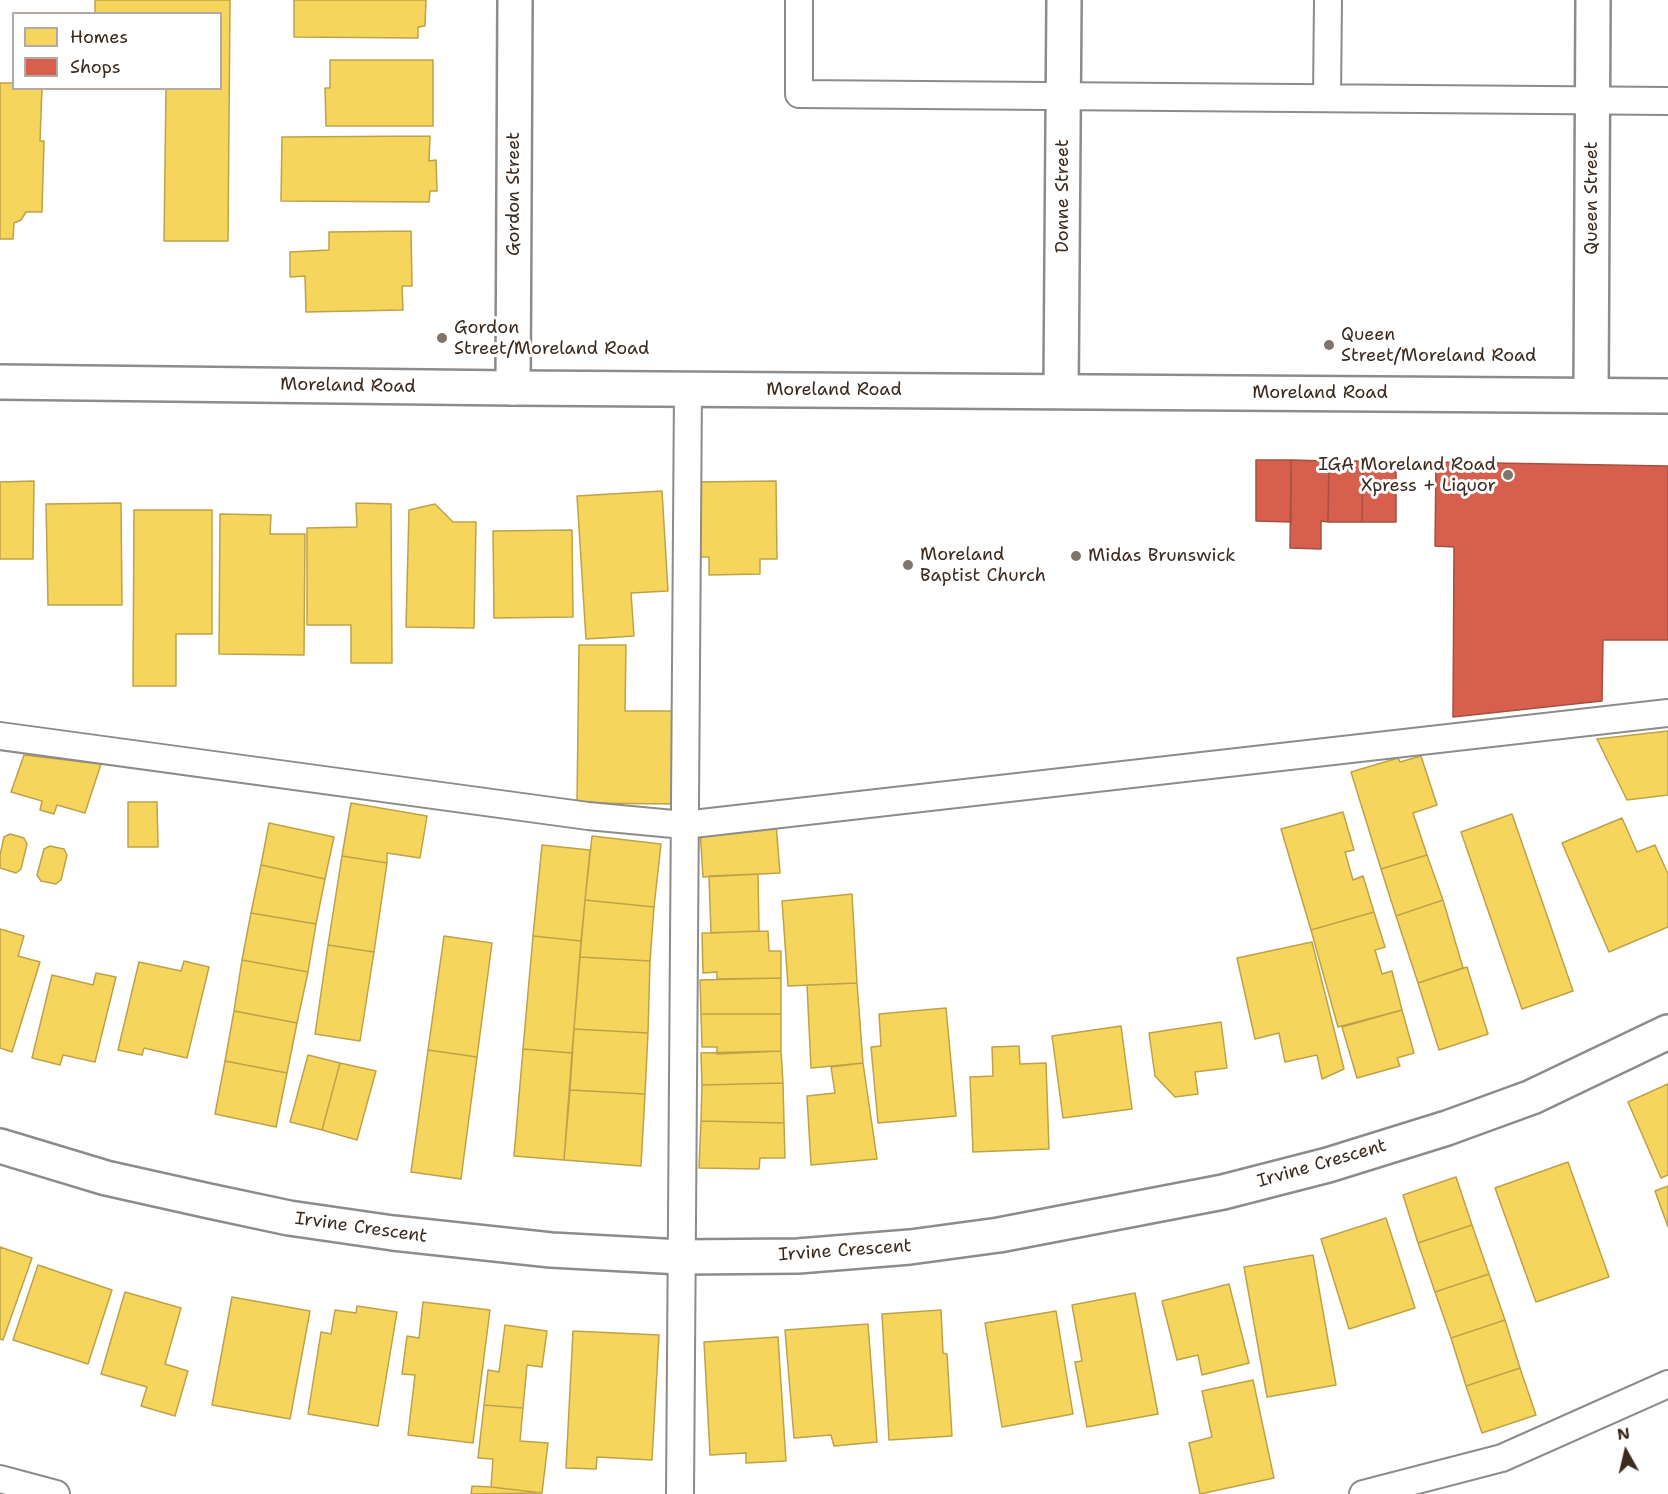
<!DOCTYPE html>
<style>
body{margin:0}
#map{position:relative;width:1668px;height:1494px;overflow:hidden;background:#fff;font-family:"Shantell Sans",sans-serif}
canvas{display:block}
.legend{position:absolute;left:12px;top:12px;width:210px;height:78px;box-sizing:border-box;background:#fff;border:2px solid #b1aaa5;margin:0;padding:8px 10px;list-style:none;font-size:18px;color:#3b2a1e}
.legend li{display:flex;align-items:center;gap:12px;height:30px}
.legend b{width:30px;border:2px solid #b1aaa5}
.north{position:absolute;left:1596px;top:1422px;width:60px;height:60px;-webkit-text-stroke:4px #fff;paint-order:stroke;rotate:352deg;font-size:16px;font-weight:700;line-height:24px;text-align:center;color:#3b2a1e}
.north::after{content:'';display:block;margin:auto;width:21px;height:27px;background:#3b2a1e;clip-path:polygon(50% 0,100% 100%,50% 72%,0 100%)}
</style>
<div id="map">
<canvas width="1668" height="1494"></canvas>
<ul class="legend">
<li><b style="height:16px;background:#f6d55c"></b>Homes</li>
<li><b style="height:16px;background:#d6604d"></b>Shops</li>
</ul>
<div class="north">N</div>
</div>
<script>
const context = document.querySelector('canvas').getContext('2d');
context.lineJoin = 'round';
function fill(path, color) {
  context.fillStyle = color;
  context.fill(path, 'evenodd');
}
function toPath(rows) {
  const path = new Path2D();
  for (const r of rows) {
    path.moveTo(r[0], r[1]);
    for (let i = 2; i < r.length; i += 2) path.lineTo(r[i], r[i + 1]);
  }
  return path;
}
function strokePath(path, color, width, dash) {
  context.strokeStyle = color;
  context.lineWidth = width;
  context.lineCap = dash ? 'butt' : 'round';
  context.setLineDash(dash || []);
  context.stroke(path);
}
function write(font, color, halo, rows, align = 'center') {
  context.font = font + ' "Shantell Sans",sans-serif';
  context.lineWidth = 6;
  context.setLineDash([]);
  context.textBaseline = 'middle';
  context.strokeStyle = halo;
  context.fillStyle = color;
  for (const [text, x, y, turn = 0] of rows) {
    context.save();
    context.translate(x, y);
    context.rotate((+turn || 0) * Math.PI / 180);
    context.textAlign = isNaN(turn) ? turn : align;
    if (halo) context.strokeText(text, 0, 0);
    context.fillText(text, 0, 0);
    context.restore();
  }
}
const homes = toPath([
 [95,0,230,0,228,241,164,241,166,88,220,88,220,14,95,14,95,0],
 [294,0,426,0,425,26,418,27,418,38,294,37,294,0],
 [330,60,433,60,433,126,326,126,325,88,330,88,330,60],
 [0,83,14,83,14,88,42,88,40,141,44,141,42,212,26,212,21,220,14,223,13,239,0,239,0,83],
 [430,136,429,161,436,160,437,191,430,191,429,202,281,201,282,137,430,136],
 [411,231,412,286,402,286,403,310,306,312,305,276,290,277,290,252,329,250,329,232,411,231],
 [34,481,33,559,0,559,0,482,34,481],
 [776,481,777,559,760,559,760,574,709,575,709,557,697,557,696,482,776,481],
 [662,491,668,591,631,593,634,636,586,639,577,496,662,491],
 [121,503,122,605,48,605,46,504,121,503],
 [356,503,391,504,392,663,351,663,351,625,307,625,307,528,357,527,356,503],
 [435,504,453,522,476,522,474,628,406,627,409,510,435,504],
 [134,510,212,510,212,634,176,634,176,686,133,686,134,510],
 [220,514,271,515,270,534,305,534,304,655,219,654,220,514],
 [572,530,573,617,494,618,493,531,572,530],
 [579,645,626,645,625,711,678,711,677,804,577,803,579,645],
 [1668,731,1668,795,1627,800,1597,739,1668,731],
 [24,755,101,764,85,813,57,805,54,814,40,810,42,801,11,792,24,755],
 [1421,756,1437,805,1413,813,1427,855,1381,869,1351,772,1398,758,1400,762,1421,756],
 [128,802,157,802,158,847,128,847,128,802],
 [351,803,427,816,420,858,387,853,387,863,342,856,351,803],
 [1343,812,1354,850,1345,852,1353,880,1363,876,1374,912,1311,930,1281,829,1343,812],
 [1512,814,1573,991,1522,1009,1461,832,1512,814],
 [1622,818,1637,852,1655,845,1668,874,1668,927,1609,952,1562,843,1622,818],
 [269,823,334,837,325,879,261,865,269,823],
 [776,824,780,873,703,877,700,829,776,824],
 [10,834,24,838,27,844,21,869,16,873,0,868,0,855,4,837,10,834],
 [592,836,661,844,654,907,585,900,592,836],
 [542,845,590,850,581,941,533,936,542,845],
 [50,846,64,849,67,855,61,880,56,884,41,881,37,875,44,849,50,846],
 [1427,855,1443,900,1396,916,1381,869,1427,855],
 [342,856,387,863,374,952,328,945,342,856],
 [261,865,325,879,316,924,251,913,261,865],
 [758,874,759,931,711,933,709,876,758,874],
 [852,894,857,983,788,986,782,901,852,894],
 [585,900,654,907,650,961,580,957,585,900],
 [1443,900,1463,968,1418,983,1396,916,1443,900],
 [1374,912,1385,947,1375,950,1382,974,1392,971,1402,1010,1338,1027,1311,930,1374,912],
 [251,913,316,924,308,972,242,960,251,913],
 [0,929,24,936,18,956,40,962,12,1052,0,1048,0,929],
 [768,931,769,951,781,951,781,978,717,979,717,972,703,973,702,933,768,931],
 [444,936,492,943,477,1057,428,1050,444,936],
 [533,936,581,941,572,1053,523,1049,533,936],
 [1312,942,1344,1069,1322,1079,1317,1055,1285,1062,1279,1033,1255,1039,1237,958,1312,942],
 [328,945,374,952,360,1041,315,1034,328,945],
 [580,957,650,961,648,1033,574,1029,580,957],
 [242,960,308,972,297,1023,234,1011,242,960],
 [184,961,209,967,187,1058,144,1048,142,1055,118,1050,139,962,181,971,184,961],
 [1467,967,1488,1034,1439,1050,1418,983,1467,967],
 [96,973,116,977,95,1062,63,1055,60,1065,32,1058,52,975,93,985,96,973],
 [781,978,781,1014,701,1014,700,980,781,978],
 [857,983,863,1063,811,1068,807,985,857,983],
 [946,1008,956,1116,878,1123,871,1047,881,1046,879,1014,946,1008],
 [1402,1010,1414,1053,1397,1058,1400,1066,1357,1078,1342,1027,1402,1010],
 [234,1011,297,1023,287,1073,225,1061,234,1011],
 [701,1014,781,1014,781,1051,717,1054,717,1047,702,1047,701,1014],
 [1221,1022,1227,1068,1195,1072,1198,1094,1175,1097,1155,1076,1149,1033,1221,1022],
 [1121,1026,1132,1109,1063,1118,1052,1036,1121,1026],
 [574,1029,648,1033,645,1094,570,1090,574,1029],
 [1019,1046,1020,1064,1046,1063,1049,1149,973,1152,970,1077,993,1076,992,1047,1019,1046],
 [523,1049,572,1053,564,1160,514,1156,523,1049],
 [428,1050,477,1057,461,1179,411,1172,428,1050],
 [781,1051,783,1083,702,1085,701,1053,781,1051],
 [308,1055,340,1063,322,1130,290,1122,308,1055],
 [225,1061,287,1073,276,1127,215,1114,225,1061],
 [340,1063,376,1071,357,1140,322,1130,340,1063],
 [863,1063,877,1159,811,1165,807,1096,835,1093,831,1067,863,1063],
 [783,1083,784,1123,701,1121,702,1085,783,1083],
 [1668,1084,1668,1175,1661,1178,1628,1102,1668,1084],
 [570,1090,645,1094,641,1166,564,1160,570,1090],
 [701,1121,784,1123,785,1158,760,1158,759,1169,699,1168,701,1121],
 [1568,1162,1609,1277,1536,1302,1495,1188,1568,1162],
 [1456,1177,1472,1225,1418,1243,1403,1195,1456,1177],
 [1668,1186,1668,1227,1655,1191,1668,1186],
 [1386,1218,1415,1308,1349,1329,1321,1239,1386,1218],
 [1472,1225,1489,1274,1435,1292,1418,1243,1472,1225],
 [0,1247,32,1258,3,1340,0,1339,0,1247],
 [1313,1255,1336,1385,1267,1397,1244,1267,1313,1255],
 [38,1265,112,1290,88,1364,13,1340,38,1265],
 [1489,1274,1505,1320,1451,1338,1435,1292,1489,1274],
 [1229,1284,1249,1363,1202,1375,1198,1355,1177,1360,1162,1301,1229,1284],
 [125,1292,181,1308,165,1364,188,1371,175,1416,141,1406,147,1387,101,1374,125,1292],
 [1135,1293,1158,1414,1087,1427,1075,1362,1082,1361,1072,1305,1135,1293],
 [232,1297,310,1311,290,1419,212,1405,232,1297],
 [423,1302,490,1310,473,1443,408,1435,415,1375,402,1374,407,1336,419,1338,423,1302],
 [357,1306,397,1312,378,1426,308,1414,321,1332,331,1334,335,1310,356,1313,357,1306],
 [941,1310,943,1353,947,1354,952,1436,889,1440,882,1314,941,1310],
 [1056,1311,1073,1414,1002,1427,985,1323,1056,1311],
 [1505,1320,1520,1368,1466,1386,1451,1338,1505,1320],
 [868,1324,877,1442,834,1446,831,1435,794,1438,785,1330,868,1324],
 [505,1325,547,1331,542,1367,527,1365,523,1408,484,1405,488,1370,499,1372,505,1325],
 [573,1331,659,1335,652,1460,597,1457,596,1469,566,1468,573,1331],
 [778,1337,786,1461,746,1463,746,1453,710,1455,704,1342,778,1337],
 [1520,1368,1536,1415,1482,1433,1466,1386,1520,1368],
 [1253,1380,1274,1478,1200,1494,1189,1443,1212,1437,1202,1391,1253,1380],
 [484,1405,523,1408,520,1441,548,1443,542,1493,491,1487,493,1459,478,1458,484,1405],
 [472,1486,491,1487,542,1493,471,1494,472,1486]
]);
fill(homes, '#f6d55c');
strokePath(homes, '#bea249', 1.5);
const shops = toPath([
 [1256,460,1291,460,1291,522,1256,521,1256,460],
 [1291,460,1329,461,1328,522,1321,521,1321,549,1290,548,1291,460],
 [1329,461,1363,461,1362,522,1328,522,1329,461],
 [1363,461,1396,461,1396,522,1362,522,1363,461],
 [1436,462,1668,466,1668,640,1603,640,1602,701,1453,717,1454,547,1435,546,1436,462]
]);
fill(shops, '#d6604d');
strokePath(shops, '#a8503f', 1.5);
const lane = toPath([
 [799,0,799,94,1668,101],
 [1327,98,1328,0],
 [0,736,588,816,684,825,1668,713],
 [0,1479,56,1494],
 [680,1494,688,389],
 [1363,1494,1502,1458,1668,1384]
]);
const street = toPath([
 [513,388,515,0],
 [1061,391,1064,0],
 [1591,395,1593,0],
 [0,1146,106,1178,209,1201,289,1218,393,1233,551,1250,681,1257,798,1256,910,1247,999,1235,1223,1192,1328,1165,1447,1128,1532,1097,1668,1032]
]);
const secondary = toPath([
 [0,382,513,388,1668,396]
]);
strokePath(lane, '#8e8b88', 30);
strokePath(street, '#8e8b88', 38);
strokePath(secondary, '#8e8b88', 38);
strokePath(lane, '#fff', 26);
strokePath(street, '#fff', 33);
strokePath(secondary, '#fff', 33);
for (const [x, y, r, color] of [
 [442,338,6,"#80756d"],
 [1329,345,6,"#80756d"],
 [1508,475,6,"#80756d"],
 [1076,556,6,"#80756d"],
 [908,565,6,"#80756d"]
]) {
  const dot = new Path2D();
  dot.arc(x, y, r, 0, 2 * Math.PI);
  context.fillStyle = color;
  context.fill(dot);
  strokePath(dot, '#fff', 2);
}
write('18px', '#3b2a1e', '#fff', [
 ["Gordon Street",514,194,-90],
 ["Donne Street",1063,196,-90],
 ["Queen Street",1592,198,-90],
 ["Moreland Road",348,386,1],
 ["Moreland Road",834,390],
 ["Moreland Road",1320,393],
 ["Irvine Crescent",1322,1164,-16],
 ["Irvine Crescent",361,1228,8],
 ["Irvine Crescent",845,1251,-4]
]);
write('18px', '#3b2a1e', '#fff', [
 ["Gordon",454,328],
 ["Street/Moreland Road",454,349],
 ["Queen",1341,335],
 ["Street/Moreland Road",1341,356],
 ["IGA Moreland Road",1496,465,"right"],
 ["Xpress + Liquor",1496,486,"right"],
 ["Moreland",920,555],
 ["Baptist Church",920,576],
 ["Midas Brunswick",1088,556]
], 'left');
</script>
